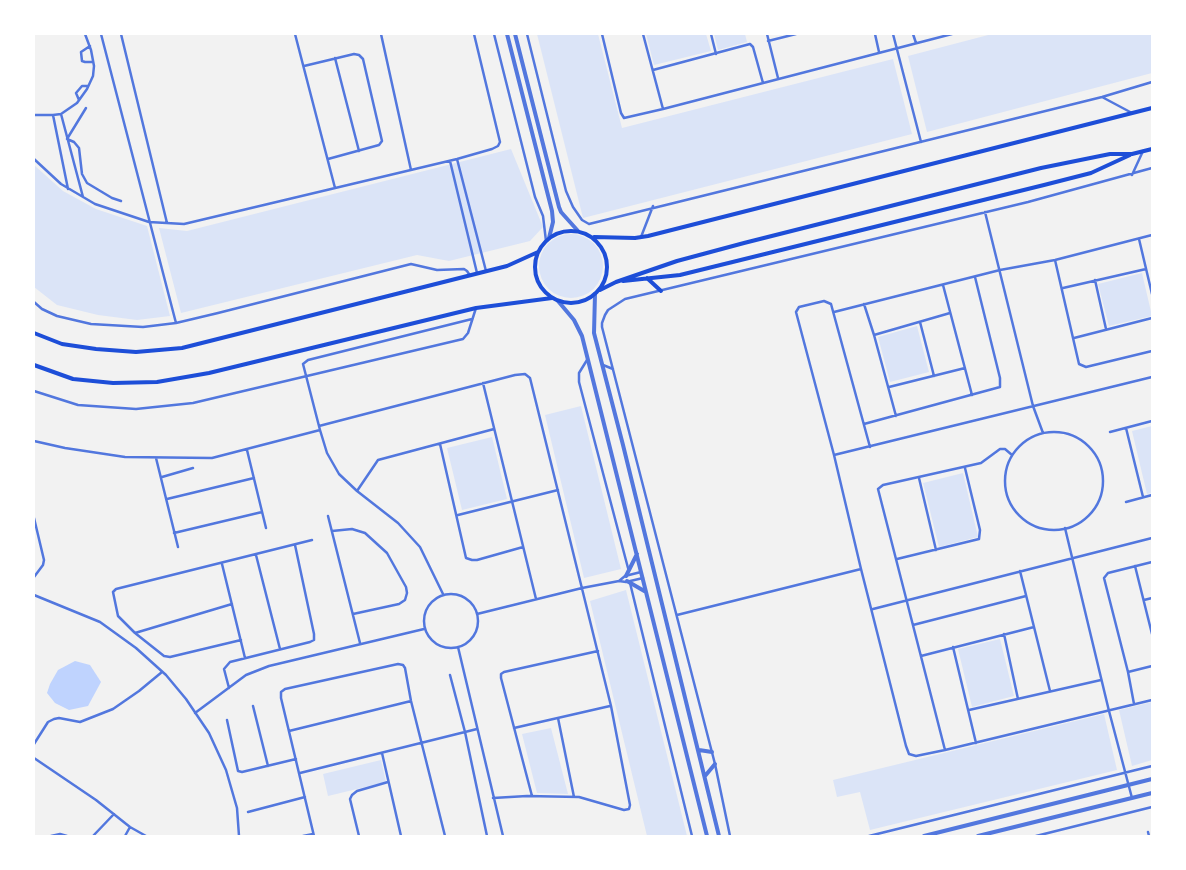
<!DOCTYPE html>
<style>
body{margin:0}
#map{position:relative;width:1186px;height:870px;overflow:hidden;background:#f2f2f2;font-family:"Fira Sans Condensed",sans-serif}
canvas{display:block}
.frame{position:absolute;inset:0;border:35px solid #fff;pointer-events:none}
</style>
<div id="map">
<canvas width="1186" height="870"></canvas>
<div class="frame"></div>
</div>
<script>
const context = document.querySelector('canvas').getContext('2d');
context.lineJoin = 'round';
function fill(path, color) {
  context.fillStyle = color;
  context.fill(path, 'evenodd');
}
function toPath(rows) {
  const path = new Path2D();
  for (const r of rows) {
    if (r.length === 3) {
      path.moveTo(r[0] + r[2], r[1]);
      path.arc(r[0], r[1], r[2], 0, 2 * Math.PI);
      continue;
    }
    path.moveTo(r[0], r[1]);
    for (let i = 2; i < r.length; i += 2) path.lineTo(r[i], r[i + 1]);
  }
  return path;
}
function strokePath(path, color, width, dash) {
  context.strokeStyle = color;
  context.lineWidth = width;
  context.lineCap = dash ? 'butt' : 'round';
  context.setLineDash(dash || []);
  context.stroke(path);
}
fill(toPath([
 [537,34,598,34,622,128,893,59,912,134,583,218],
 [646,34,706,34,711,51,654,65],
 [714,34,745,34,747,42,718,50],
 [992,34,1152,34,1152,73,927,132,908,56],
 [511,149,543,227,530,241,449,261,417,255,181,313,159,228,187,231],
 [34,165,63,191,96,209,147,226,170,316,137,320,98,315,57,305,34,287],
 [571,266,32],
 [1142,273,1152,316,1109,326,1098,284],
 [917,326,929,372,890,382,878,337],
 [581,406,621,569,584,578,545,415],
 [1152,426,1152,493,1147,494,1132,431],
 [492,437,507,499,462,510,447,448],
 [963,473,978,537,939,547,923,483],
 [626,590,687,836,647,836,590,601],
 [1000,639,1014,696,972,707,958,649],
 [1152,702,1152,760,1132,766,1119,710],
 [1104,714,1117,770,870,830,860,792,837,797,833,780],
 [551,728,568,794,537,793,522,734],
 [381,760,386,782,328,796,323,774]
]), '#dbe4f7');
fill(toPath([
 [75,661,90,665,101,682,88,706,69,710,55,703,47,693,50,684,58,670]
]), '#bfd3fe');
strokePath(toPath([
 [101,34,176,323],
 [121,34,167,223],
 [295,34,335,188],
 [381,34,411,170],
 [494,34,535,197,543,216,546,241],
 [527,34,566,191,573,207,582,220,589,224,1102,97,1152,82],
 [602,34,621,113,624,118,663,109,952,34],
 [643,34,663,109],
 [711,34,716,54],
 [767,34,778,78],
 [875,34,879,52],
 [893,34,921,142],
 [913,34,916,43],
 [768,41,796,34],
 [90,46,81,52,82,61,85,62,93,62],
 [335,58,359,151],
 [304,66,354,54,359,55,363,59,382,141,379,145,328,159],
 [653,70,750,44,753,47,763,83],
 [1102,97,1132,113],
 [79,100,76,93,82,86,88,86],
 [86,108,67,139,74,142,79,148,82,174,87,183,112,198,121,201],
 [61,114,83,197],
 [34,115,53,115,61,114,77,103,87,89,93,76,94,66,91,50,85,34],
 [53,115,68,189],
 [34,159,61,184,95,204,149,222,184,224,457,159,492,149,498,146,500,142,474,34],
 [457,159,486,271],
 [450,161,477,273],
 [1132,175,1143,151],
 [985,212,1033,406,1043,433],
 [641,237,653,206],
 [1139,239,1152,294],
 [1055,260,1079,364,1086,367,1152,351],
 [1095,280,1106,329],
 [943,285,972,395],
 [1063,288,1146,269],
 [34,302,42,309,57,316,91,324,143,327,176,323,218,313,411,264,437,270,464,269,467,271,469,274],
 [864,304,874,335,896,416],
 [834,312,1000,270,1055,260,1152,235],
 [920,322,934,376],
 [874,335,950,313],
 [1074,338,1152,318],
 [587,360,579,373,579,382,628,568],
 [603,365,613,369],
 [483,383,536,599],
 [889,387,965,368],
 [34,391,78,405,136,409,193,403,463,339,468,333,476,308],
 [864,424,1000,387,1000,378,975,277],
 [319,426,515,375,525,374,530,378,611,706,630,805,629,809,624,810,579,797,527,796,493,798],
 [1126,428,1143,497],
 [1110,432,1152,421],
 [1054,481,49],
 [34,441,65,448,125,457,212,458,320,430],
 [440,444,466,558,472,560,477,560,523,547],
 [870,447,831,304,824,301,799,307,796,312,834,455,861,569,906,746,909,754,916,756,945,750,1152,700],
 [247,450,266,528],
 [834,455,1152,377],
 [156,458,178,547],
 [162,477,193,468],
 [919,478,936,550],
 [357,491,378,460,494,429],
 [167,499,254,478],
 [1126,502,1152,495],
 [458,515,558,490],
 [328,516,360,643],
 [34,518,44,560,43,565,34,577],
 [1065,528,1109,711,1132,798],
 [332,531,352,529,365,533,387,553,406,587,407,593,405,600,399,604,353,614],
 [174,533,262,512],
 [256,555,280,649],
 [897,559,979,539,980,530,965,468],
 [222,564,245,658],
 [1135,566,1152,634],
 [1020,571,1050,691],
 [641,572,625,576,619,581,626,582,643,578],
 [630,583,692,836],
 [451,621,27],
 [443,594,420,547,398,523,357,491,339,474,327,453,320,430,303,364,308,360,472,319],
 [34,595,100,622,136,648,166,675,186,699,209,733,226,770,237,808,239,836],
 [1144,600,1152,598],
 [873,609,1152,538],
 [477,614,582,588,619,581],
 [677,615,861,569],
 [913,625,1026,596],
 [135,633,232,604],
 [1004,634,1018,699],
 [241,640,170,657,164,656,135,633,118,616,113,592,116,589,312,540],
 [458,647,503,836],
 [953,647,976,743],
 [921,656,1034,627],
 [1128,672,1152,666],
 [450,675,465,732,487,836],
 [229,688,224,669,230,662,310,642,314,640,314,634,295,545],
 [1134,704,1128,672,1104,578,1108,573,1152,562],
 [253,706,268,766],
 [969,710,1101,680],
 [195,713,246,675,269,666,424,629],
 [558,718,574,797],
 [227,720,238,771,242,772,296,759],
 [514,728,610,706],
 [289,731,411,701],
 [34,744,48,722,54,719,59,718,80,722,113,709,139,691,162,672],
 [945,750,878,489,883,485,981,463,1000,449,1005,449,1012,455],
 [382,753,401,836],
 [34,758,96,800,130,827,146,836],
 [300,773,477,729],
 [532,796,501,678,501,674,504,672,598,651],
 [248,812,305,797],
 [1148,832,1149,836],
 [51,836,60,834,67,836],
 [93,836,114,814],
 [125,836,130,827],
 [303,836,313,834],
 [314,836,281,698,281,692,285,689,398,664,403,665,405,668,411,701,445,836],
 [359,836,350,799,352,795,357,791,388,782],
 [730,836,715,764,602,327,602,323,605,315,608,310,625,299,1028,202,1152,168],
 [869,836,1152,766],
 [1036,836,1152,807]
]), '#5277de', 2.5);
strokePath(toPath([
 [507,34,552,211,553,222,549,238],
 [515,34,559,207,561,212,578,231],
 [595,294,594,333,623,445,719,836],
 [558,301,574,320,582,336,707,836],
 [626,576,637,554],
 [627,581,646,592],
 [699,750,712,752],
 [705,776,715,764],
 [924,836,1152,779],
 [978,836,1152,793]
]), '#5277de', 4);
strokePath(toPath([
 [571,267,36],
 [594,237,635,238,648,236,1152,108],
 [647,278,661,291],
 [623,281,680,275,1044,185,1091,173,1130,155],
 [600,290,616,282,677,261,744,243,1041,168,1110,154,1132,154,1152,149],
 [34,333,62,344,96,349,136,352,182,348,507,266,538,252],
 [34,365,73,379,113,383,157,382,209,373,476,308,552,298]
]), '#1d4ed8', 4);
</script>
